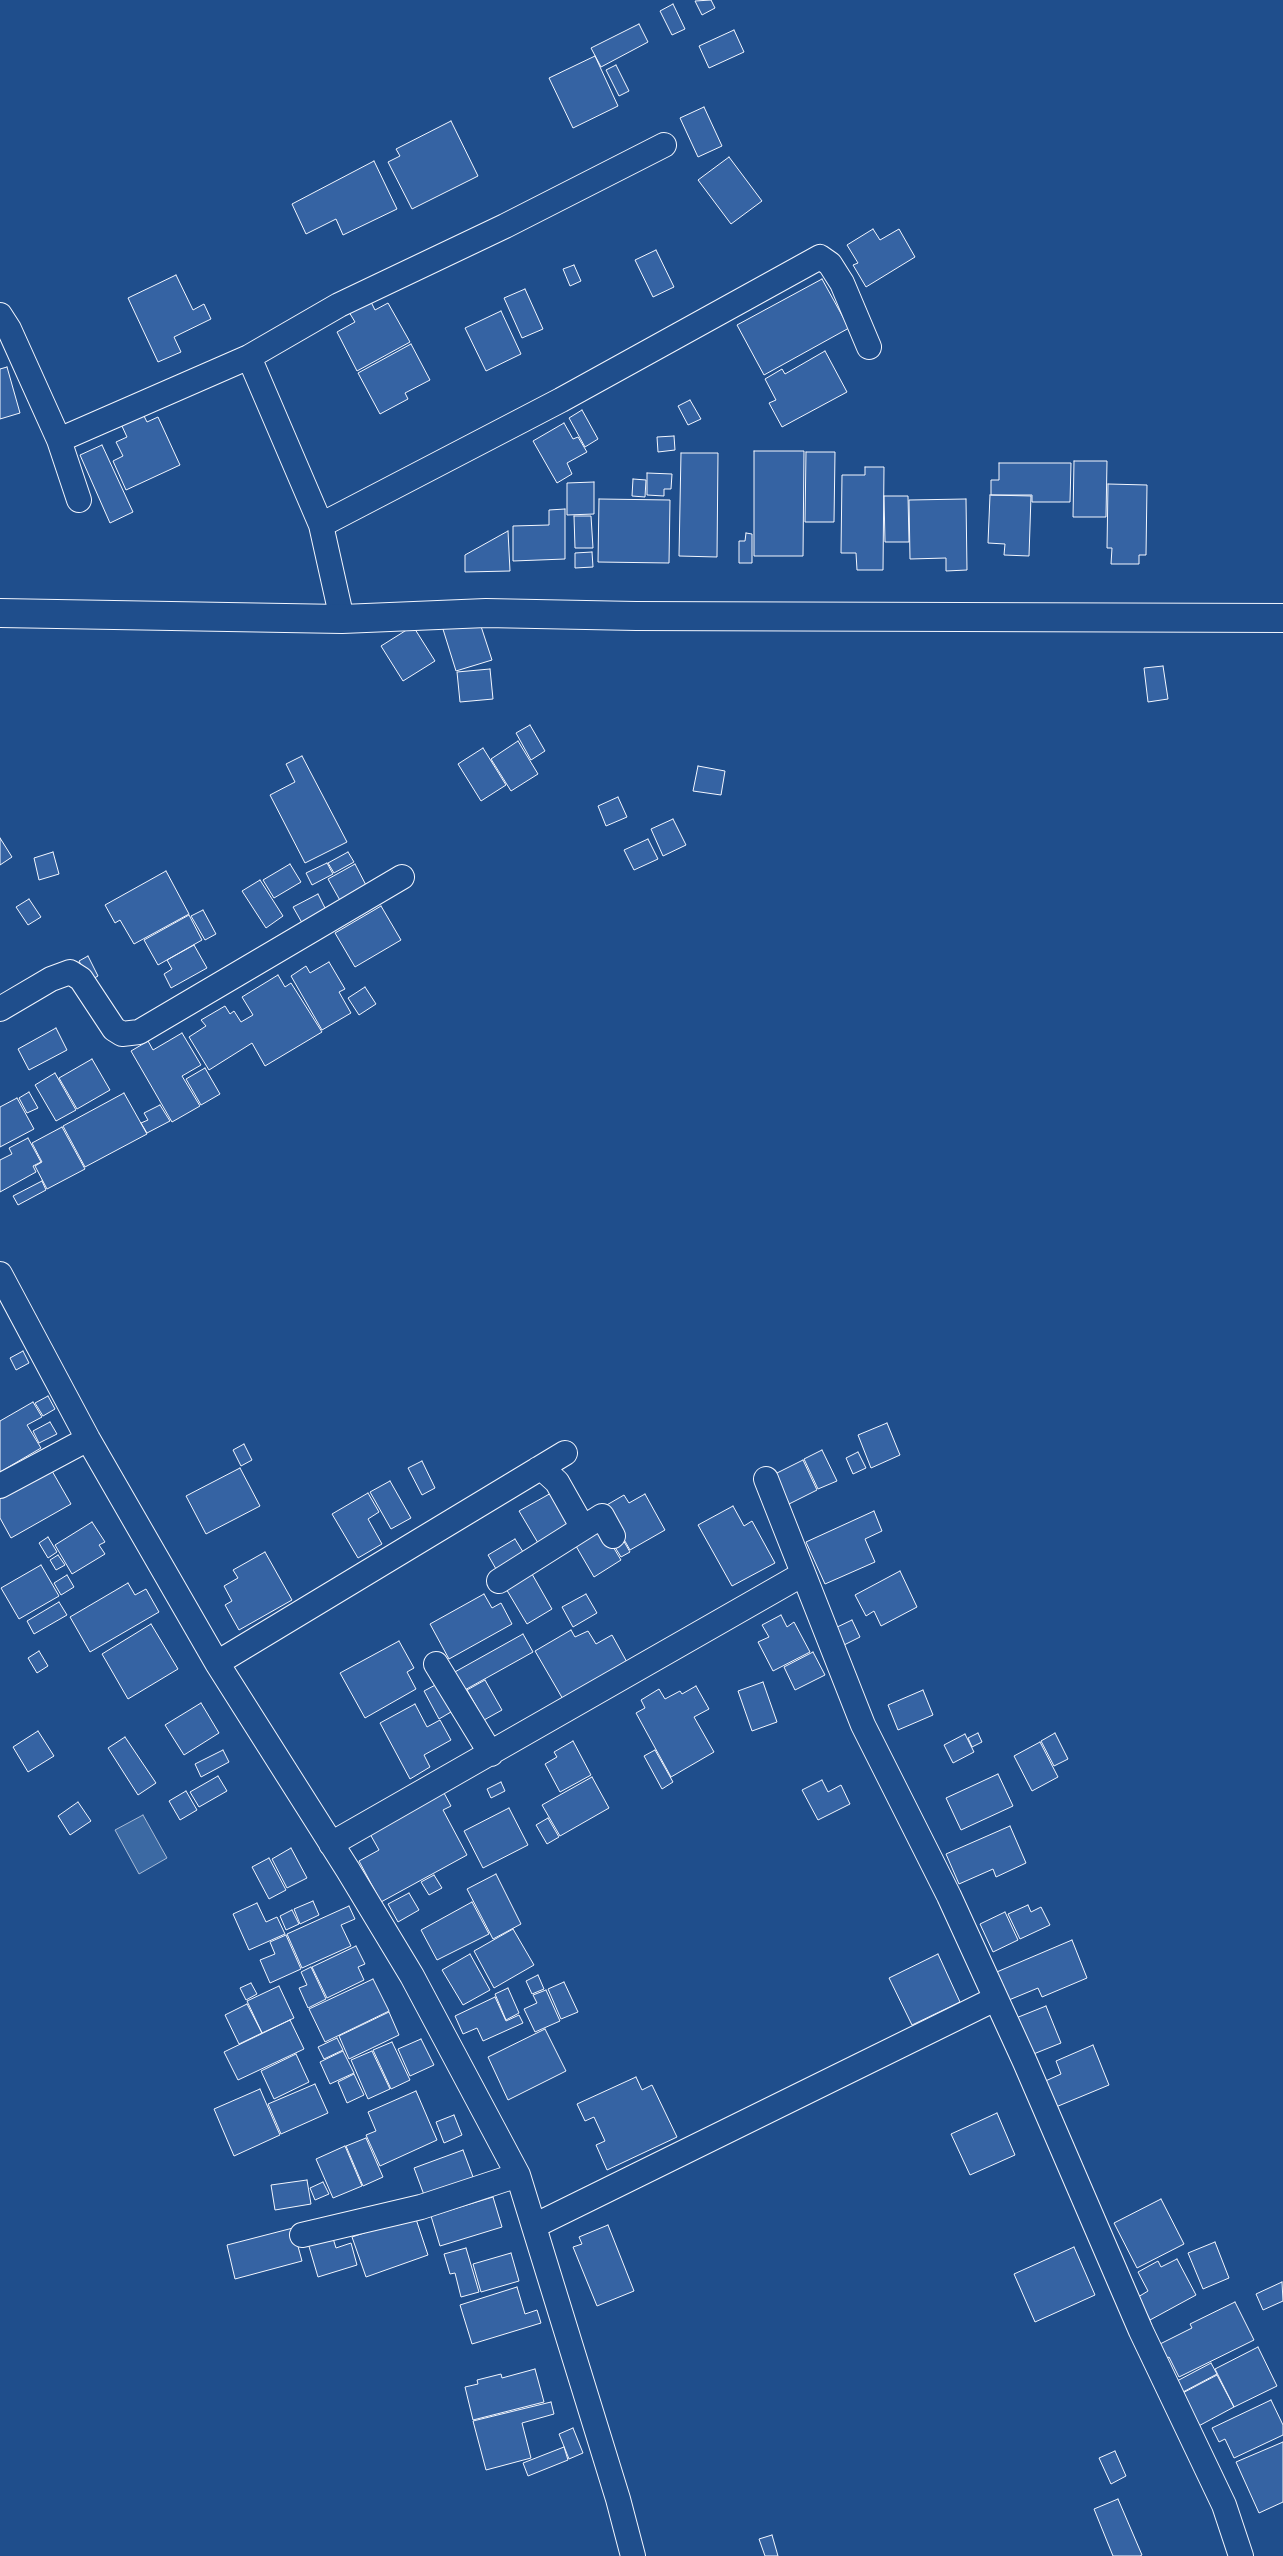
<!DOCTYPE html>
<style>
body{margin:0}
canvas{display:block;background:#1f4e8c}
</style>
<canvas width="1283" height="2556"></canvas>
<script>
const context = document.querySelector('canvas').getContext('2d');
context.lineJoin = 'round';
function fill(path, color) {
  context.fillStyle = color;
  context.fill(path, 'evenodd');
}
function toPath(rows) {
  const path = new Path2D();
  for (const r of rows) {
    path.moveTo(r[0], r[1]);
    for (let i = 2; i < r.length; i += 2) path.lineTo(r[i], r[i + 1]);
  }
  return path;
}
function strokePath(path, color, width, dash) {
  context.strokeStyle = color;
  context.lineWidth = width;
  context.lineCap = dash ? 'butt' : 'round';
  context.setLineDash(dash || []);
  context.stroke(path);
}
const water = toPath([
 [143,1815,167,1858,139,1874,115,1830,143,1815]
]);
fill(water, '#3b69a3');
strokePath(water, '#a8bbd7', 1);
const building = toPath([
 [711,0,715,8,702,15,695,1,711,0],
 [673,4,685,29,672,35,660,11,673,4],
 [639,24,648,42,601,67,591,48,639,24],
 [734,30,744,52,709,68,699,46,734,30],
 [595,56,618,106,573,128,549,78,595,56],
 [616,65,629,91,619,96,606,70,616,65],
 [704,107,722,146,698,157,680,118,704,107],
 [451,121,478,176,412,209,388,162,400,156,396,149,451,121],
 [729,157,762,201,731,224,698,180,729,157],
 [374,161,397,209,343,235,336,219,306,234,292,204,374,161],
 [873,229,880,240,899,229,915,257,866,287,853,265,858,263,847,245,873,229],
 [656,250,674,287,653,297,635,260,656,250],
 [574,265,581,281,570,286,563,269,574,265],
 [176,275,193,310,204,304,211,319,174,337,181,352,158,362,128,298,176,275],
 [822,279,849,328,764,375,737,325,822,279],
 [525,289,543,329,522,338,504,298,525,289],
 [370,300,375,310,388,303,410,342,357,371,337,332,355,322,349,312,370,300],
 [501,311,521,354,486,371,465,328,501,311],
 [411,344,430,380,405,393,408,399,380,414,358,373,411,344],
 [825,351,847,392,782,427,769,403,776,400,765,379,782,369,785,374,825,351],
 [7,367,20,413,0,419,0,369,7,367],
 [690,400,701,419,688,425,678,406,690,400],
 [582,410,598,439,585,447,569,418,582,410],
 [143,414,147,422,158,417,180,465,126,490,113,461,123,456,116,442,127,437,121,424,143,414],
 [564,423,573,439,578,437,587,452,567,463,572,474,557,483,533,441,564,423],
 [674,436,675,450,658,452,657,437,674,436],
 [102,445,133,512,110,523,80,455,102,445],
 [754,451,804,451,803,556,754,556,754,451],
 [806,452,835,452,834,522,805,522,806,452],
 [681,453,718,453,717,557,679,556,681,453],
 [1074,461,1107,461,1106,517,1073,517,1074,461],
 [999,463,1071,463,1070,502,1032,502,1032,495,991,495,991,480,999,480,999,463],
 [865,467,884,467,883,570,857,570,856,553,841,553,842,475,865,475,865,467],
 [647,473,672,474,671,489,664,489,664,496,647,495,647,473],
 [633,479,646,480,645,497,632,496,633,479],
 [594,482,594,514,567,515,567,483,594,482],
 [1108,484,1147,485,1146,555,1139,555,1139,564,1111,564,1112,548,1107,548,1108,484],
 [990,495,1031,496,1029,556,1004,555,1005,544,988,543,990,495],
 [884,496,908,496,909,542,885,542,884,496],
 [599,499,670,500,669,563,598,562,599,499],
 [966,499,967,570,946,571,946,558,910,559,909,500,966,499],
 [565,509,565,559,513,561,513,526,549,525,549,510,565,509],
 [574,516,591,516,593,548,575,548,574,516],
 [508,531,510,571,465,572,465,555,508,531],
 [746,533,752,534,752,563,739,563,739,541,745,541,746,533],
 [592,552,593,567,575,568,575,553,592,552],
 [477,614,492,660,456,671,442,626,477,614],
 [413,626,435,661,403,681,381,646,413,626],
 [1163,666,1168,699,1148,702,1144,668,1163,666],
 [490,669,493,699,460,702,457,672,490,669],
 [530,725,545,751,531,760,516,733,530,725],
 [518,741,538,774,511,791,491,759,518,741],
 [483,748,506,785,481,801,458,764,483,748],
 [302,756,347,842,305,863,270,795,295,782,286,764,302,756],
 [698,766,725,771,721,795,693,791,698,766],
 [618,797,627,817,606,826,598,806,618,797],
 [673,819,686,845,663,856,651,829,673,819],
 [0,838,12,857,0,865,0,838],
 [648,839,658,859,634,870,624,850,648,839],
 [53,852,59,874,39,880,34,858,53,852],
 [348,852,354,862,334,873,328,863,348,852],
 [327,863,333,874,312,885,306,873,327,863],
 [290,864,301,882,274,898,263,880,290,864],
 [355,864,368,889,342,904,328,879,355,864],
 [166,871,189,914,134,944,120,920,115,923,105,905,166,871],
 [260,880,283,916,266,928,242,891,260,880],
 [318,894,329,916,305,928,293,907,318,894],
 [29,899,41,917,28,925,16,907,29,899],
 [381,906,401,940,355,967,335,933,381,906],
 [203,910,216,934,205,940,191,916,203,910],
 [189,915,202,940,158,965,144,940,189,915],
 [194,945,207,968,171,988,164,974,172,969,167,960,194,945],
 [88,956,98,976,89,981,79,961,88,956],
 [329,962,345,989,339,992,351,1013,322,1030,291,976,306,966,310,973,329,962],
 [278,975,285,987,291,983,322,1032,265,1066,252,1043,209,1070,189,1037,206,1026,201,1020,225,1006,230,1014,234,1011,241,1022,253,1015,242,997,278,975],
 [365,987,376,1004,359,1015,348,998,365,987],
 [56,1028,67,1050,29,1070,18,1049,56,1028],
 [182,1033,201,1065,182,1076,200,1106,172,1122,131,1051,148,1041,153,1050,182,1033],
 [92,1059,110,1090,77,1109,59,1078,92,1059],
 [205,1068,220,1094,201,1105,186,1079,205,1068],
 [55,1073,76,1110,56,1121,35,1085,55,1073],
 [29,1092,38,1108,27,1113,19,1098,29,1092],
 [124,1093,147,1134,85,1167,63,1126,124,1093],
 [17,1098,34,1129,0,1147,0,1107,17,1098],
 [160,1105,170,1121,147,1133,141,1123,148,1120,144,1113,160,1105],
 [62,1127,85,1169,47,1189,35,1166,42,1162,32,1143,62,1127],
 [28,1138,41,1162,33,1166,36,1172,0,1192,0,1160,12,1154,9,1148,28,1138],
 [42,1181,46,1190,18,1205,13,1196,42,1181],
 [23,1351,29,1363,16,1370,10,1358,23,1351],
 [48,1396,55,1409,43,1416,35,1403,48,1396],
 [33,1402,42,1417,27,1425,41,1448,0,1472,0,1421,33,1402],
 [50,1422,57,1434,39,1443,33,1431,50,1422],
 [887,1423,900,1455,871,1468,858,1435,887,1423],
 [244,1444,252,1460,241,1466,233,1450,244,1444],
 [822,1450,837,1481,818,1489,804,1459,822,1450],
 [858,1452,866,1468,853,1474,846,1458,858,1452],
 [803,1460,817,1490,789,1504,775,1474,803,1460],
 [422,1461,435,1488,422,1495,408,1468,422,1461],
 [48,1464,71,1504,11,1538,0,1518,0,1491,48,1464],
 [240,1468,260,1506,206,1534,186,1496,240,1468],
 [390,1481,411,1518,391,1529,370,1492,390,1481],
 [553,1492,574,1528,541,1548,519,1511,553,1492],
 [368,1493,379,1512,368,1519,382,1544,358,1558,332,1514,368,1493],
 [645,1494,665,1530,630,1550,605,1506,624,1495,629,1503,645,1494],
 [733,1506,744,1526,752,1521,775,1563,732,1586,698,1525,733,1506],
 [874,1511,882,1531,865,1539,875,1562,825,1584,806,1542,874,1511],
 [92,1522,105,1542,99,1545,105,1554,72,1574,55,1545,92,1522],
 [600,1525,621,1560,594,1577,573,1541,600,1525],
 [48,1537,57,1552,48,1558,39,1543,48,1537],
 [622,1538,630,1552,621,1557,613,1544,622,1538],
 [515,1539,528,1560,500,1576,488,1555,515,1539],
 [265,1552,292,1600,239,1630,225,1605,232,1601,224,1586,238,1578,233,1570,265,1552],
 [58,1555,65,1565,56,1570,50,1560,58,1555],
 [41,1565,59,1596,19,1619,1,1588,41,1565],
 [528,1567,552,1609,527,1624,502,1582,528,1567],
 [900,1571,917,1607,881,1626,874,1611,866,1616,855,1595,900,1571],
 [67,1575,74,1587,61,1595,54,1583,67,1575],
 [128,1583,135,1595,146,1589,159,1612,90,1652,70,1617,128,1583],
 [484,1594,492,1608,501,1603,512,1624,449,1659,430,1624,484,1594],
 [586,1594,597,1613,573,1627,562,1607,586,1594],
 [59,1602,67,1615,34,1634,27,1621,59,1602],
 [781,1615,787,1627,794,1622,810,1652,773,1671,758,1642,769,1637,762,1625,781,1615],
 [852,1620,860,1637,842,1646,833,1629,852,1620],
 [151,1624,178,1669,128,1699,102,1654,151,1624],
 [571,1630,575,1637,588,1631,596,1644,612,1635,628,1664,564,1701,535,1651,571,1630],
 [523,1634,533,1652,463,1691,453,1673,523,1634],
 [399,1641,414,1668,407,1672,416,1689,365,1718,340,1673,399,1641],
 [39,1651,48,1666,37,1673,28,1658,39,1651],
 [813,1652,825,1675,795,1690,784,1667,813,1652],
 [485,1680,502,1710,484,1720,467,1690,485,1680],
 [441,1682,456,1709,439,1719,424,1691,441,1682],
 [763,1682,777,1722,752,1731,738,1691,763,1682],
 [696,1686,709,1709,694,1717,714,1752,671,1777,636,1713,645,1708,641,1700,659,1689,665,1699,680,1691,682,1694,696,1686],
 [923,1690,933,1715,898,1730,888,1705,923,1690],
 [201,1703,219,1733,184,1755,165,1725,201,1703],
 [415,1704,427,1727,440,1720,451,1740,424,1755,430,1767,410,1779,380,1723,415,1704],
 [38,1731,54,1756,28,1772,13,1747,38,1731],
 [978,1733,982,1742,972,1747,968,1738,978,1733],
 [1055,1733,1068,1759,1054,1766,1041,1741,1055,1733],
 [965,1734,974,1752,953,1763,944,1745,965,1734],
 [125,1737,156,1783,138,1795,108,1748,125,1737],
 [573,1741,591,1775,560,1792,545,1764,557,1757,554,1752,573,1741],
 [1040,1742,1058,1777,1032,1791,1014,1756,1040,1742],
 [223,1750,229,1762,201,1777,195,1764,223,1750],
 [655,1750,673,1782,662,1789,644,1756,655,1750],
 [998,1774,1013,1806,961,1830,946,1798,998,1774],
 [218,1776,227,1791,199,1807,190,1792,218,1776],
 [592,1777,609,1808,560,1836,542,1805,592,1777],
 [822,1780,828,1792,841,1785,850,1804,818,1820,802,1790,822,1780],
 [501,1782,505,1791,491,1798,487,1789,501,1782],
 [186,1791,197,1810,180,1820,169,1801,186,1791],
 [444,1793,451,1806,443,1810,467,1855,381,1902,359,1861,379,1850,370,1834,444,1793],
 [78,1802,91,1821,70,1835,58,1816,78,1802],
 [509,1808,528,1845,483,1868,464,1831,509,1808],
 [548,1818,559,1837,547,1844,536,1825,548,1818],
 [1010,1826,1026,1863,996,1877,993,1869,959,1884,946,1854,1010,1826],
 [291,1848,307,1878,287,1888,272,1859,291,1848],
 [269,1858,286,1890,269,1899,252,1867,269,1858],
 [496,1874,521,1924,493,1939,467,1889,496,1874],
 [434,1875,442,1888,429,1895,421,1882,434,1875],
 [409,1893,419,1910,398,1922,388,1904,409,1893],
 [313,1901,319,1915,300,1924,294,1909,313,1901],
 [472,1902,489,1934,437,1960,421,1930,472,1902],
 [257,1903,266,1922,277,1917,285,1934,249,1950,233,1914,257,1903],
 [1028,1905,1031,1912,1041,1907,1050,1925,1020,1939,1008,1914,1028,1905],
 [349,1906,355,1919,341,1925,351,1946,302,1968,287,1934,349,1906],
 [292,1910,299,1924,286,1930,280,1916,292,1910],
 [1005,1912,1018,1940,993,1952,980,1924,1005,1912],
 [513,1929,534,1965,494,1988,474,1951,513,1929],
 [286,1935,301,1969,270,1983,260,1960,275,1954,270,1942,286,1935],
 [1072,1940,1087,1978,1042,1997,1038,1988,1004,2002,992,1974,1072,1940],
 [356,1946,365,1964,358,1967,364,1980,327,1998,312,1967,356,1946],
 [470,1954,490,1990,463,2005,442,1970,470,1954],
 [938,1954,960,2002,912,2025,889,1978,938,1954],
 [311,1967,326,1999,308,2008,299,1988,307,1985,301,1972,311,1967],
 [538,1975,544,1989,532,1994,526,1981,538,1975],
 [373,1979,389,2011,325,2042,309,2009,373,1979],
 [564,1982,578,2012,561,2019,548,1989,564,1982],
 [251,1983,257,1994,246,2000,240,1988,251,1983],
 [279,1986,294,2018,262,2033,247,2001,279,1986],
 [508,1988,519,2013,506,2020,495,1994,508,1988],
 [546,1990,560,2021,535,2032,524,2009,537,2003,533,1995,546,1990],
 [495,1997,506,2021,519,2015,523,2023,483,2041,477,2028,463,2034,455,2016,495,1997],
 [247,2004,262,2033,239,2044,225,2015,247,2004],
 [1046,2006,1061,2043,1031,2055,1016,2018,1046,2006],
 [389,2012,399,2035,349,2059,339,2036,389,2012],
 [290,2020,304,2049,238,2080,224,2052,290,2020],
 [545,2029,566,2071,508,2100,488,2057,545,2029],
 [337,2038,343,2050,324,2059,318,2047,337,2038],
 [421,2039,434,2065,410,2076,398,2049,421,2039],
 [392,2042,410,2080,391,2089,373,2050,392,2042],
 [1093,2045,1109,2085,1051,2109,1041,2083,1061,2074,1056,2061,1093,2045],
 [343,2051,354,2073,330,2084,320,2062,343,2051],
 [372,2051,390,2089,368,2099,351,2060,372,2051],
 [296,2054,309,2082,274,2099,261,2071,296,2054],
 [354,2074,364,2095,347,2103,338,2082,354,2074],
 [636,2077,642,2090,652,2085,677,2137,607,2170,596,2145,605,2141,594,2117,585,2121,577,2104,636,2077],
 [315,2084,328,2113,281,2134,268,2104,315,2084],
 [260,2089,280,2135,234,2156,214,2109,260,2089],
 [416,2091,437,2140,380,2166,366,2135,376,2131,368,2112,416,2091],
 [997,2113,1015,2155,970,2175,951,2134,997,2113],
 [454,2115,462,2135,444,2143,436,2122,454,2115],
 [366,2138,383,2177,363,2186,346,2146,366,2138],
 [345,2146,362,2186,333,2198,316,2159,345,2146],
 [463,2150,476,2185,427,2203,414,2168,463,2150],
 [307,2180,311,2204,275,2210,271,2185,307,2180],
 [323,2182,329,2194,315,2200,310,2188,323,2182],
 [493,2197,502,2227,440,2246,431,2216,493,2197],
 [1161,2199,1184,2244,1137,2268,1114,2223,1161,2199],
 [415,2216,428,2255,366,2277,352,2237,415,2216],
 [608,2225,634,2291,597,2306,573,2247,582,2244,579,2237,608,2225],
 [293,2228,302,2261,235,2279,227,2245,293,2228],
 [332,2235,336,2248,351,2243,357,2265,318,2277,308,2243,332,2235],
 [1215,2242,1229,2278,1203,2289,1188,2253,1215,2242],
 [1074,2247,1095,2295,1035,2322,1014,2274,1074,2247],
 [466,2248,479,2292,461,2297,455,2273,450,2274,444,2254,466,2248],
 [511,2253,519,2281,481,2292,473,2264,511,2253],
 [1177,2259,1196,2295,1150,2320,1138,2297,1148,2291,1138,2272,1158,2261,1161,2267,1177,2259],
 [1282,2282,1283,2301,1263,2310,1256,2294,1282,2282],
 [517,2287,525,2314,537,2310,541,2323,472,2344,460,2305,517,2287],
 [1235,2302,1254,2340,1179,2377,1169,2357,1161,2361,1154,2347,1192,2328,1190,2324,1235,2302],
 [1258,2347,1277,2386,1234,2407,1215,2369,1258,2347],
 [1211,2363,1217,2374,1183,2392,1177,2381,1211,2363],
 [535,2369,544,2402,473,2420,465,2387,478,2384,477,2380,501,2374,502,2378,535,2369],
 [1217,2375,1234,2407,1193,2429,1177,2396,1217,2375],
 [1271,2400,1283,2425,1283,2435,1234,2458,1225,2439,1219,2442,1212,2428,1271,2400],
 [551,2402,554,2414,522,2423,531,2458,486,2470,473,2421,551,2402],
 [573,2428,583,2453,569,2459,559,2434,573,2428],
 [1283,2442,1283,2502,1259,2513,1236,2462,1283,2442],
 [564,2447,568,2460,528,2476,523,2463,564,2447],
 [1115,2451,1126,2476,1111,2484,1099,2458,1115,2451],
 [1118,2499,1142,2555,1140,2556,1113,2556,1094,2509,1118,2499],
 [772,2535,778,2556,765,2556,759,2539,772,2535]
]);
fill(building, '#3563a3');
strokePath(building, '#f2f6ff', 1);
const street = toPath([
 [0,315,9,329,59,440,79,500],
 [249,357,321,525,342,619],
 [59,440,249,357,339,305,505,226,664,145],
 [321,525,561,400,820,257,830,264,842,283,869,347],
 [0,1009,51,979,70,972,81,979,114,1029,122,1034,139,1032,402,877],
 [0,1274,88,1439,217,1663,348,1870,412,1976,518,2175,618,2499,633,2556],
 [538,1469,546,1472,557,1482,583,1528,602,1516,613,1536],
 [766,1479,863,1725,949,1896,1025,2062,1141,2331,1224,2505,1241,2556],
 [0,1486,88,1439],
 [499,1581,583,1528],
 [217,1663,565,1453],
 [436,1664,491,1754],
 [331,1844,803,1574],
 [534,2226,995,1999],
 [302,2235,421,2207,518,2175]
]);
const secondary = toPath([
 [0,613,342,619,486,613,636,616,1283,618]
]);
strokePath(street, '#f2f6ff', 26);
strokePath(secondary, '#f2f6ff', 30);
strokePath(street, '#1f4e8c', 24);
strokePath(secondary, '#1f4e8c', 28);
</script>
